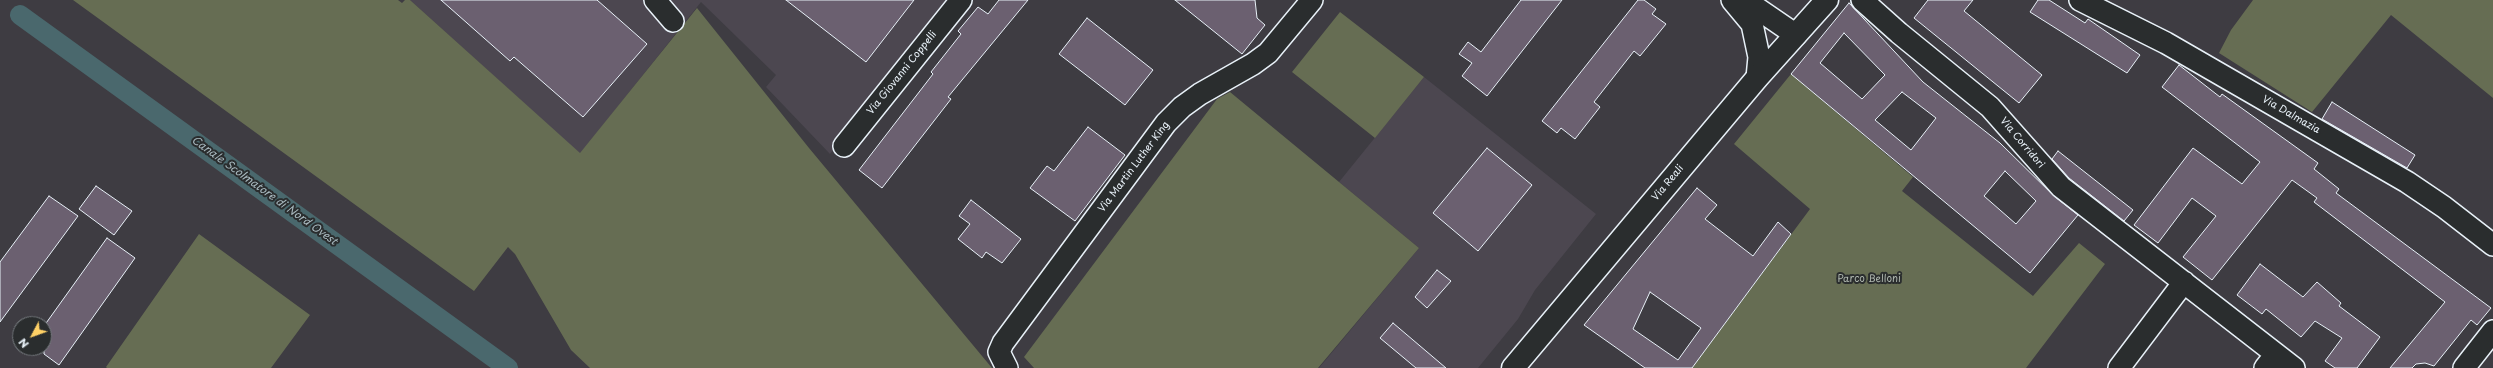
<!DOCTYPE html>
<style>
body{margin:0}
#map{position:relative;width:2493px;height:368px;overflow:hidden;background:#3e3c42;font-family:"Playpen Sans",sans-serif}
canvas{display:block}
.north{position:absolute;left:12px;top:316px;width:40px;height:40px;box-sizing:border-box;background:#2a2d2e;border:1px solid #767b7f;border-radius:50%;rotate:229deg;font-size:11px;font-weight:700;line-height:16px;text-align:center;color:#e8f1f8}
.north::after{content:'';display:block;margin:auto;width:14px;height:18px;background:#ffd166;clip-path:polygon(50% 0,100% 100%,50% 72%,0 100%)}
</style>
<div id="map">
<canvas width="2493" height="368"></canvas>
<div class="north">N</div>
</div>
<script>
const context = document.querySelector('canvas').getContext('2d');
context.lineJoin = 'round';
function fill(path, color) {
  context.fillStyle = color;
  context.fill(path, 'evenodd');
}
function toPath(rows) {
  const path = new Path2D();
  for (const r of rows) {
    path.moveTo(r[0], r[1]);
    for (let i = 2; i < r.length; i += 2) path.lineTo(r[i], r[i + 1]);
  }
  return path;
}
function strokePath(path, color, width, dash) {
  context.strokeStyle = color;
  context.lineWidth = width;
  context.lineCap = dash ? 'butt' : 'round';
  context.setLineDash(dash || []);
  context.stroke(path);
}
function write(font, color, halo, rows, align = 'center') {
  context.font = font + ' "Playpen Sans",sans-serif';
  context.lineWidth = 4;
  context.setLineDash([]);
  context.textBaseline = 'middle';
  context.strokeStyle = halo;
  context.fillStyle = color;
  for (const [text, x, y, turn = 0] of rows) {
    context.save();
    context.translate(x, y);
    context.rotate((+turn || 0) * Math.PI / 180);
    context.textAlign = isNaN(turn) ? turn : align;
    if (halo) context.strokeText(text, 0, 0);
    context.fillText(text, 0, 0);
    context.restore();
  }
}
fill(toPath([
 [410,0,951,0,830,154,766,87,776,75,701,2,580,154],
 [1424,77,1596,214,1535,290,1518,319,1478,368,1319,368,1419,248,1339,182]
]), '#4c4750');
fill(toPath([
 [73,0,398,0,402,3,405,0,410,0,580,153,697,8,809,148,992,368,590,368,571,350,515,254,508,247,474,291],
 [2253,0,2493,0,2493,98,2391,15,2312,112,2219,53,2231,30],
 [1340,12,1424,77,1375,138,1292,72],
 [1791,74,1913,177,1902,191,2033,296,2079,243,2105,264,2026,368,1692,368,1810,209,1734,144],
 [1230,92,1419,248,1318,368,1034,368,1024,357,1217,99],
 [199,234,310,315,271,368,107,368,106,367]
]), '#666d53');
strokePath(toPath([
 [20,15,508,368]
]), '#4a686d', 20);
const building = toPath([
 [441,0,597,0,647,44,583,117,514,57,510,61,441,0],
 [786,0,914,0,866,62,786,0],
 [999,0,1028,0,948,97,951,99,882,188,859,170,933,74,931,72,961,34,958,31,978,7,988,14,999,0],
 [1175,0,1255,0,1257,18,1265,25,1242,54,1175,0],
 [1521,0,1562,0,1487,96,1462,76,1472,63,1459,54,1468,42,1481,52,1521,0],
 [1638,0,1644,0,1656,9,1652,14,1666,24,1640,56,1634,51,1594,102,1600,107,1575,139,1561,128,1557,133,1542,121,1638,0],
 [1928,0,1973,0,1964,11,2042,75,2019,103,1914,18,1928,0],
 [2038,0,2049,0,2085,23,2088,19,2140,55,2127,73,2030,12,2038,0],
 [1849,3,1923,82,2000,143,2054,196,2078,215,2030,273,1791,74,1849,3],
 [1844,33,1885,75,1862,99,1820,63,1844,33],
 [1902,92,1936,118,1911,150,1875,120,1902,92],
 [2005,171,2036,201,2016,224,1984,196,2005,171],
 [1087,18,1153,70,1125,105,1059,54,1087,18],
 [2179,65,2220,97,2222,94,2318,163,2314,169,2339,189,2336,193,2491,308,2477,325,2471,320,2434,366,2425,363,2416,364,2412,368,2390,368,2445,302,2314,202,2317,198,2292,180,2212,280,2183,257,2216,216,2192,198,2158,243,2134,225,2193,148,2242,184,2260,162,2162,87,2179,65],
 [2332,102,2415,155,2407,168,2322,119,2332,102],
 [1088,127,1125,155,1075,221,1030,188,1047,166,1054,171,1088,127],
 [1487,148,1532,185,1478,251,1433,213,1487,148],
 [2058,151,2133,210,2124,221,2069,178,2052,159,2058,151],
 [96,186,132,211,114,235,79,209,96,186],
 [1697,188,1717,205,1705,219,1753,256,1778,222,1791,234,1692,368,1645,368,1584,325,1697,188],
 [1650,292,1701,328,1678,360,1633,329,1650,292],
 [49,196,78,216,0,322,0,262,49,196],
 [971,200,1021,239,1002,263,986,252,982,258,958,239,970,224,959,216,971,200],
 [107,238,135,258,59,365,44,354,44,326,107,238],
 [2260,264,2303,297,2317,282,2341,303,2339,306,2380,337,2357,368,2335,368,2325,361,2342,338,2315,321,2301,337,2266,309,2262,314,2237,295,2260,264],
 [1437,270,1451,281,1427,308,1415,297,1437,270],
 [1393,323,1446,368,1416,368,1380,338,1393,323]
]);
fill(building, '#6b6070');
strokePath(building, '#e8f1f8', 1);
const minor = toPath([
 [655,0,673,21],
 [1732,0,1752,24,1759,57,1757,78],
 [1745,0,1796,35],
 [1862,0,1899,33,1990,107,2061,187,2294,368],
 [2080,0,2166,43,2407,182,2444,207,2493,245],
 [844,146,961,0],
 [1007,368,999,352,1003,343,1166,123,1182,107,1200,94,1253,64,1268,53,1312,0],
 [2119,368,2184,282],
 [2265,368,2276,354],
 [2464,368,2493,331]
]);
const secondary = toPath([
 [1513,368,1757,78,1827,0]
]);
strokePath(minor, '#e8f1f8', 24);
strokePath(secondary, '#e8f1f8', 25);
strokePath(minor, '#2a2d2e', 21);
strokePath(secondary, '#2a2d2e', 22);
write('10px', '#e8f1f8', '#2a2d2e', [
 ["Via Giovanni Coppelli",902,73,-51],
 ["Via Dalmazia",2291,115,30],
 ["Via Corridori",2022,143,50],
 ["Via Martin Luther King",1134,167,-53],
 ["Via Reali",1668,183,-50]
]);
write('10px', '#aeb6ae', '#2a2d2e', [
 ["Parco Belloni",1869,279]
]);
write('italic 11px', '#a9bac0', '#2a2d2e', [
 ["Canale Scolmatore di Nord Ovest",264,191,36]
]);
</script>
